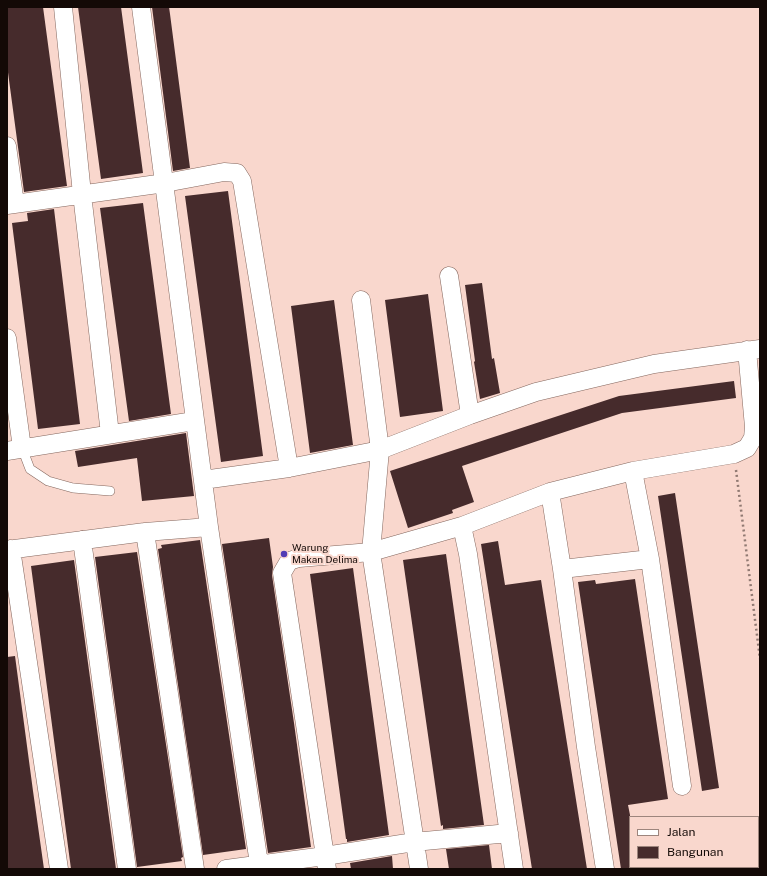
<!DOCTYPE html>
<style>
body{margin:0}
#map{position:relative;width:767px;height:876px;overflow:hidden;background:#f9d7cd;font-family:"Public Sans",sans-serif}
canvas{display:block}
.frame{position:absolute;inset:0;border:8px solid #130906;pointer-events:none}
.legend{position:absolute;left:629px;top:816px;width:130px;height:52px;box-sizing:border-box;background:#f9d7cd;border:1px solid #9d857d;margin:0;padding:5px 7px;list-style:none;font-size:12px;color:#130906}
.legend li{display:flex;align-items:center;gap:8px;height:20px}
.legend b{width:20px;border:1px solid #9d857d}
</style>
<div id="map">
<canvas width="767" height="876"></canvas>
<div class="frame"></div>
<ul class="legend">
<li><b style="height:5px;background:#fff"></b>Jalan</li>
<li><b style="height:11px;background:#462b2c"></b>Bangunan</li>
</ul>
</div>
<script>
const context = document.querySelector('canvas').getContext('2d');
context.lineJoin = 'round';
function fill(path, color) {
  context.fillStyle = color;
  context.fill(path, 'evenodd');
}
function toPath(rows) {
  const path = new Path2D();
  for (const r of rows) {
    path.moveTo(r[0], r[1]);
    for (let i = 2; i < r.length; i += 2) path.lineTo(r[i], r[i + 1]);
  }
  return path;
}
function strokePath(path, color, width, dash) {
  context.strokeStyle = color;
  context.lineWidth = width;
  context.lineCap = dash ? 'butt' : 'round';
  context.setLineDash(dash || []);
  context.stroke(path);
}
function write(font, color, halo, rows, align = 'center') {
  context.font = font + ' "Public Sans",sans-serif';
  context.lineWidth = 4;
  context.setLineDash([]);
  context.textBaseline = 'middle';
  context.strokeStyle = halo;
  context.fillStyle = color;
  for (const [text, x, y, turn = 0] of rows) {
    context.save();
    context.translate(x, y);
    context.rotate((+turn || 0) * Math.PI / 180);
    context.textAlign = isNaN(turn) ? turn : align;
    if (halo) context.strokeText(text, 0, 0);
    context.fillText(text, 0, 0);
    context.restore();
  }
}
fill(toPath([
 [7,7,43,7,67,186,24,192,7,65],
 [78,7,121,7,143,173,101,179],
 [152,7,169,7,170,14,190,168,173,171],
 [228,191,263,456,221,462,185,196],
 [143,203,171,414,129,421,100,208],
 [54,209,80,424,38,429,12,223,28,221,27,213],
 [482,283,492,359,494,358,500,393,480,399,474,362,475,361,465,285],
 [428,294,443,411,400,417,385,300],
 [334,300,353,445,310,453,291,306],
 [734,381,736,398,622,413,462,466,474,502,452,510,453,513,408,528,390,471,619,396],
 [186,433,194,496,142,501,137,458,78,467,75,451],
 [675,493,719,788,702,791,658,496],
 [269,538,273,567,272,575,294,723,311,847,268,853,222,544],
 [200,540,246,849,203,855,158,549,162,548,161,545],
 [498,541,505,585,541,580,587,869,532,869,481,544],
 [137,552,183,857,181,858,182,861,137,867,95,557],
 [446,554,484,825,443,829,443,825,441,826,403,560],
 [74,560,116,869,71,869,31,566],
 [353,568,389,835,347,842,347,839,346,839,310,574],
 [635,579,668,799,628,805,630,815,630,869,621,869,578,582,595,580,596,584],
 [15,656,33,791,44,869,7,869,7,657],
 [489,845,492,869,449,869,446,849],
 [392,856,393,869,351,869,350,863]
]), '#462b2c');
const lane = toPath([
 [22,448,30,469,48,481,73,488,110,491]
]);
const street = toPath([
 [63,7,82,194,110,434],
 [141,7,209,527],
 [7,146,15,204],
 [7,205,165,183,224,172,237,173,242,181,289,468],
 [449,276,470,415],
 [7,338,22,448],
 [7,451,194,421],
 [633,471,650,559,682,786],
 [203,480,289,468,380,450,361,300],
 [550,492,562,569,586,747,605,869],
 [462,526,468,554,514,869],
 [145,532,195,869],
 [82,540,127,869],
 [11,549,59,869],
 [7,550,145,532,209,527,259,864],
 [562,569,650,559],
 [226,869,325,856,282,573,289,561,299,558,371,552,462,526,550,492,633,471,734,454,747,448,753,438,754,427,747,350],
 [327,869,325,856,414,842,509,833],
 [419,869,371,552,380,450,470,415,536,392,654,364,760,349]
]);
strokePath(lane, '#84675e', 10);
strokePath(street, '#84675e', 19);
strokePath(toPath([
 [736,470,760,659]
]), '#907972', 2.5, [2, 3]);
strokePath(lane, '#fff', 9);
strokePath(street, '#fff', 18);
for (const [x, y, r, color] of [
 [284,554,4,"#513db5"]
]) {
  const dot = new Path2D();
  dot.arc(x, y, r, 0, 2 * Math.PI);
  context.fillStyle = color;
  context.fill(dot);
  strokePath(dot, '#f9d7cd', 1.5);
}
write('10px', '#130906', '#f9d7cd', [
 ["Warung",292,548],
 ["Makan Delima",292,560]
], 'left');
</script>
